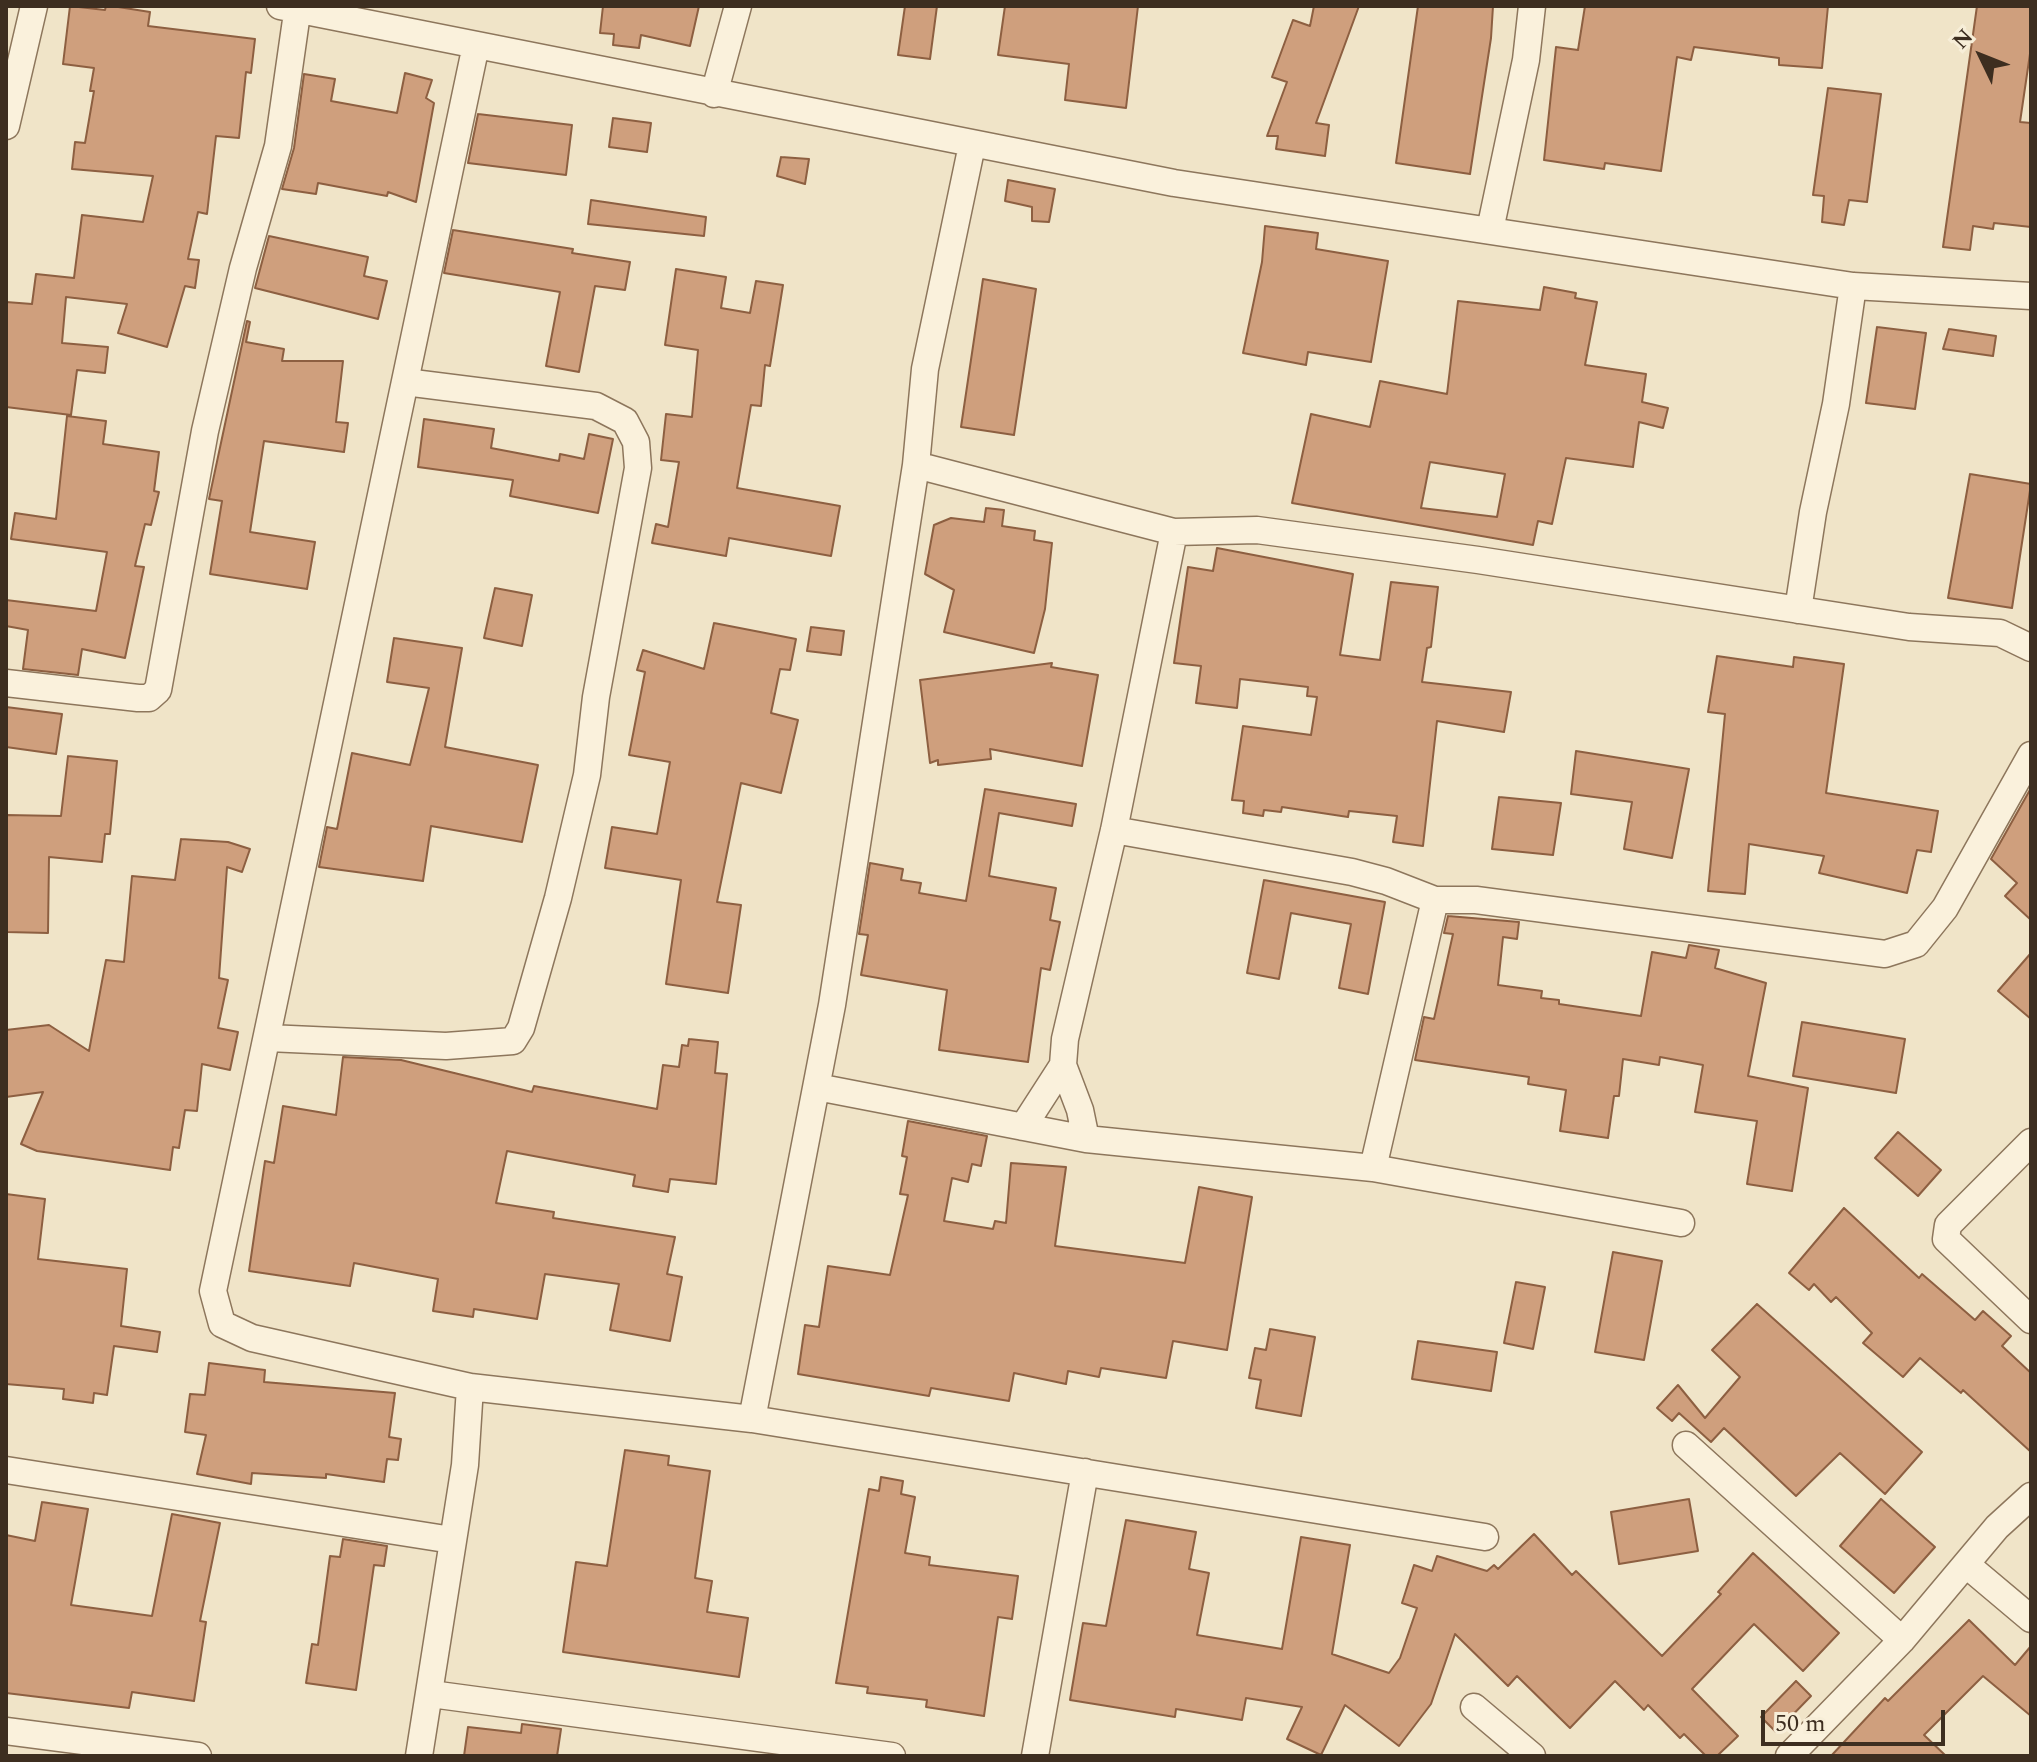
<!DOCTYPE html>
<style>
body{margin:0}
#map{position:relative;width:2037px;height:1762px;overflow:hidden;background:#f0e4c8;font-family:Spectral,serif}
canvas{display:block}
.frame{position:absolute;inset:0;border:8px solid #3d2e20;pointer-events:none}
.north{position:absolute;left:1941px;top:16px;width:80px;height:80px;-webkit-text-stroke:6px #f7eed8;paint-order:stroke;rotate:313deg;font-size:22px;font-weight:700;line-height:32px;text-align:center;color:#3d2e20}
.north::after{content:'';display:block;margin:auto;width:28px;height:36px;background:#3d2e20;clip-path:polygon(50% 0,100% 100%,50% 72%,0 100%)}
.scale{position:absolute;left:1761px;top:1710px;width:184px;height:36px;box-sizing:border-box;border:4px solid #3d2e20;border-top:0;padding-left:10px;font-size:24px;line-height:28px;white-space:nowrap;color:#3d2e20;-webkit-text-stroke:6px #f7eed8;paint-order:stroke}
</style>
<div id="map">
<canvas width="2037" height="1762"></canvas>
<div class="frame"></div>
<div class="north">N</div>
<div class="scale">50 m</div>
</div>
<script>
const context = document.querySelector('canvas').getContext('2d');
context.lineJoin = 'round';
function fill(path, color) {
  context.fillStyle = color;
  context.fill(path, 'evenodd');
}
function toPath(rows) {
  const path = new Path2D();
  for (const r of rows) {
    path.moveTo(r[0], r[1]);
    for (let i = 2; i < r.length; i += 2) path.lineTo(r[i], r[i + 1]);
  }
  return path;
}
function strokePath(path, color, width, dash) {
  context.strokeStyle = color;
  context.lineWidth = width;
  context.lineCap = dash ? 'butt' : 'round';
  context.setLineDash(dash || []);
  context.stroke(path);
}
const building = toPath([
 [70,6,105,10,106,6,112,6,150,12,148,26,255,39,251,73,246,72,239,138,216,136,207,214,198,212,188,259,199,260,195,288,185,286,167,347,118,333,127,304,66,297,62,343,108,347,105,373,77,370,71,415,6,407,6,302,32,304,36,274,74,278,82,215,143,222,153,176,72,169,75,142,85,143,94,91,90,91,94,68,63,64,70,6],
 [603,6,699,6,690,46,641,35,639,48,613,45,614,34,600,33,603,6],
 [905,6,937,6,930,59,898,55,905,6],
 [1005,6,1138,6,1126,108,1065,100,1069,64,998,55,1005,6],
 [1314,6,1359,6,1316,123,1329,125,1325,156,1276,149,1278,136,1267,136,1287,82,1272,77,1293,20,1310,26,1314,6],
 [1418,6,1493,6,1491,38,1470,174,1396,163,1418,6],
 [1585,6,1828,6,1822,68,1779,65,1779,58,1694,47,1691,60,1677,57,1661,171,1605,163,1604,169,1544,160,1556,47,1578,50,1585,6],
 [1977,6,2031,6,2031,47,2020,122,2031,123,2031,227,1994,223,1993,229,1973,226,1970,250,1943,247,1977,6],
 [405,73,432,80,426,98,434,103,416,202,388,192,387,196,318,183,316,194,282,189,294,148,304,74,335,79,331,101,397,113,405,73],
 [1828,88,1881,94,1867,202,1849,200,1844,225,1822,222,1824,196,1813,195,1828,88],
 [478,114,572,125,566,175,468,163,478,114],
 [613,118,651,123,647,152,609,147,613,118],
 [781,157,809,159,805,184,777,176,781,157],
 [1008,180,1055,189,1049,222,1032,221,1032,207,1005,201,1008,180],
 [591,200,706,217,704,236,588,224,591,200],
 [1265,226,1318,233,1316,249,1388,261,1371,362,1308,352,1306,365,1243,353,1262,262,1265,226],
 [453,230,573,249,572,253,630,262,625,290,595,286,579,372,546,366,560,292,444,273,453,230],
 [269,236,368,257,364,276,387,281,378,319,255,288,269,236],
 [676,269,726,277,721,308,750,313,756,281,783,285,770,366,765,365,761,406,751,405,737,488,840,506,831,556,729,538,726,556,652,543,656,524,668,527,679,462,661,460,666,414,692,417,698,350,665,345,676,269],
 [983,279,1036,289,1014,435,961,427,983,279],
 [1544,287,1576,293,1575,298,1597,302,1585,365,1646,374,1642,402,1668,408,1663,428,1639,422,1633,467,1566,458,1552,524,1538,521,1533,545,1292,503,1311,414,1370,427,1380,381,1447,394,1458,301,1540,310,1544,287],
 [1430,462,1505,474,1497,517,1421,508,1430,462],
 [247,321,250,322,246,342,284,349,282,361,343,361,336,422,348,423,344,452,264,441,250,532,315,542,307,589,210,574,222,501,209,499,247,321],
 [1877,327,1926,333,1915,409,1866,403,1877,327],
 [1949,329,1996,336,1993,356,1943,349,1949,329],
 [67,416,106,421,103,444,159,452,154,491,159,492,151,525,145,524,135,566,144,567,125,658,82,649,78,675,23,669,28,630,6,626,6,600,96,611,107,552,11,539,15,513,56,519,67,416],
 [424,419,494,429,491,448,559,461,560,454,584,459,589,434,613,439,598,513,510,496,513,480,418,467,424,419],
 [1970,474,2031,484,2012,608,1948,598,1970,474],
 [986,508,1004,510,1002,526,1035,531,1034,540,1052,543,1045,609,1034,653,944,632,954,590,925,574,934,525,951,518,984,522,986,508],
 [1217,548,1353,574,1340,655,1380,660,1391,582,1438,587,1431,647,1427,648,1422,682,1511,692,1504,732,1437,721,1423,846,1393,842,1397,816,1349,811,1348,817,1282,807,1281,812,1264,810,1263,816,1243,813,1244,801,1232,800,1243,726,1311,735,1317,697,1307,696,1308,687,1240,679,1237,708,1196,703,1201,666,1174,663,1188,567,1213,571,1217,548],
 [495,588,532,595,522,646,484,638,495,588],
 [714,623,796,639,790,670,780,669,771,713,798,720,781,793,741,783,717,902,741,905,728,993,666,984,681,880,605,868,612,827,657,834,670,762,629,755,645,672,637,670,643,650,704,669,714,623],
 [811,627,844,631,841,655,807,651,811,627],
 [394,638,462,648,445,747,538,765,522,842,431,826,423,881,319,867,327,827,337,829,352,753,410,765,429,688,387,682,394,638],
 [1717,656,1793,667,1794,657,1844,664,1826,793,1938,811,1931,852,1917,850,1907,893,1819,873,1824,856,1749,844,1745,894,1708,891,1725,714,1708,712,1717,656],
 [1052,663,1051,667,1098,675,1082,766,990,749,991,759,938,765,938,760,930,763,920,680,1052,663],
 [6,707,62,714,56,754,6,747,6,707],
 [1576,751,1689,769,1672,858,1624,849,1632,802,1571,794,1576,751],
 [68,756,117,761,110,834,105,834,102,862,49,857,48,933,6,932,6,815,61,816,68,756],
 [2031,788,2031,920,2005,896,2017,883,1991,859,2031,788],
 [985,789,1076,804,1072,826,999,813,989,876,1056,888,1050,920,1060,922,1050,970,1041,968,1028,1062,939,1050,947,990,861,975,868,935,859,934,870,863,903,869,901,880,921,883,919,893,966,901,985,789],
 [1499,797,1561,803,1553,855,1492,849,1499,797],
 [181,839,228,842,250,849,242,872,227,867,219,978,228,980,218,1028,238,1032,230,1070,202,1064,197,1111,185,1110,179,1148,173,1147,170,1170,37,1151,21,1144,43,1092,6,1097,6,1030,49,1025,89,1051,106,960,124,962,132,876,175,880,181,839],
 [1264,880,1385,902,1368,994,1339,988,1351,924,1291,913,1279,979,1247,973,1264,880],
 [1448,916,1519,922,1517,939,1503,937,1498,985,1542,991,1541,998,1559,1000,1559,1004,1641,1016,1652,952,1686,958,1689,945,1719,950,1715,968,1766,983,1748,1076,1808,1088,1792,1191,1747,1184,1757,1121,1695,1112,1703,1065,1660,1057,1659,1065,1623,1059,1619,1096,1614,1096,1608,1138,1560,1131,1566,1090,1528,1084,1529,1077,1415,1060,1424,1017,1434,1019,1453,934,1444,933,1448,916],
 [2031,953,2031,1019,1998,991,2031,953],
 [1802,1022,1905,1039,1896,1093,1793,1076,1802,1022],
 [689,1039,718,1042,715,1073,727,1074,716,1184,670,1179,668,1192,633,1186,635,1175,507,1151,496,1203,554,1212,553,1218,675,1237,667,1274,682,1277,670,1341,610,1330,619,1284,545,1274,537,1319,474,1309,473,1317,433,1311,438,1279,354,1263,350,1286,249,1271,265,1161,274,1163,283,1106,336,1115,343,1057,401,1060,532,1092,534,1086,657,1109,663,1065,679,1067,682,1045,688,1046,689,1039],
 [908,1121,987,1136,981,1166,972,1164,968,1182,952,1178,944,1221,993,1229,995,1221,1006,1223,1011,1163,1066,1167,1055,1246,1185,1263,1199,1187,1252,1197,1227,1350,1173,1341,1166,1378,1101,1368,1099,1377,1068,1371,1066,1384,1014,1373,1009,1401,931,1388,929,1396,798,1374,805,1325,819,1327,828,1266,890,1275,908,1195,900,1194,907,1157,902,1156,908,1121],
 [1898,1132,1941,1170,1918,1196,1875,1158,1898,1132],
 [6,1194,45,1199,38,1259,127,1269,121,1326,160,1332,157,1352,114,1346,107,1395,94,1393,93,1403,63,1399,64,1389,6,1384,6,1194],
 [1844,1208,1919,1278,1922,1274,1975,1320,1983,1311,2011,1336,2002,1346,2031,1373,2031,1452,1963,1390,1961,1393,1920,1358,1903,1377,1863,1343,1872,1333,1836,1297,1831,1302,1814,1284,1809,1290,1789,1273,1844,1208],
 [1613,1252,1662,1261,1644,1360,1595,1352,1613,1252],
 [1516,1282,1545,1287,1533,1349,1504,1343,1516,1282],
 [1757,1304,1922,1452,1885,1494,1840,1453,1796,1496,1724,1428,1711,1442,1679,1413,1672,1421,1657,1408,1678,1385,1705,1418,1740,1377,1712,1350,1757,1304],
 [1270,1329,1315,1337,1301,1416,1256,1408,1261,1380,1249,1378,1255,1348,1266,1350,1270,1329],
 [1418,1341,1497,1352,1491,1391,1412,1379,1418,1341],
 [209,1363,265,1370,264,1382,395,1393,389,1437,401,1439,398,1460,387,1459,384,1482,326,1474,326,1478,252,1473,251,1484,197,1474,206,1435,185,1432,190,1394,205,1395,209,1363],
 [625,1450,669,1456,668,1465,710,1471,695,1578,712,1581,707,1612,748,1618,739,1677,563,1652,576,1562,607,1566,625,1450],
 [881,1477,903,1481,901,1494,915,1497,905,1553,930,1557,929,1565,1018,1576,1012,1619,998,1617,984,1716,926,1707,927,1700,867,1693,868,1687,836,1683,869,1489,879,1491,881,1477],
 [1689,1499,1698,1551,1619,1564,1611,1512,1689,1499],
 [1881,1499,1935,1547,1894,1593,1840,1546,1881,1499],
 [42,1502,88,1509,71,1605,152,1616,172,1514,220,1523,200,1621,206,1622,194,1701,132,1692,129,1708,6,1693,6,1535,35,1541,42,1502],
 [1126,1520,1196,1532,1189,1569,1209,1573,1197,1635,1282,1649,1301,1537,1350,1545,1332,1654,1389,1673,1400,1658,1417,1608,1402,1603,1414,1565,1432,1571,1437,1556,1487,1571,1494,1565,1498,1569,1534,1534,1572,1575,1576,1571,1662,1656,1721,1594,1718,1592,1753,1553,1839,1633,1803,1671,1754,1624,1692,1689,1738,1736,1717,1756,1706,1756,1684,1734,1680,1738,1648,1705,1644,1710,1615,1681,1570,1728,1517,1676,1508,1686,1455,1634,1431,1704,1399,1746,1345,1705,1321,1755,1287,1739,1302,1707,1246,1698,1242,1720,1176,1709,1175,1717,1070,1700,1083,1623,1106,1626,1126,1520],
 [343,1539,387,1546,384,1566,374,1565,356,1690,306,1683,312,1644,318,1645,330,1556,340,1557,343,1539],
 [1969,1620,2015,1665,2031,1646,2031,1716,1983,1676,1924,1735,1946,1756,1831,1756,1885,1698,1888,1701,1969,1620],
 [1796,1681,1811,1696,1776,1732,1761,1717,1796,1681],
 [522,1724,561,1729,557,1756,464,1756,468,1727,521,1733,522,1724]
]);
fill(building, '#cf9f7d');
strokePath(building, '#8d5f41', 2);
const minor = toPath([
 [280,6,1174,183,1853,286,2031,296],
 [476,45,213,1291,222,1324,252,1338,470,1387,752,1419,1485,1537],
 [714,94,738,6],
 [6,126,34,6],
 [1490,230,1526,60,1532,6],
 [916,465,1174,532,1257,530,1478,560,1909,627,2000,633,2031,648],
 [1798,610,1813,512,1836,404,1853,286],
 [6,683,138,698,149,698,158,690,205,431,243,268,278,146,298,6],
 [1114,830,1352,872,1386,881,1435,900],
 [268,1038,446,1046,513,1041,521,1028,558,898,587,775,596,697,638,468,636,442,625,421,596,406,405,382],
 [817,1087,1086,1139,1373,1168,1681,1223],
 [1023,1127,1063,1065],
 [1086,1139,1080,1110,1063,1065,1065,1039,1114,830,1174,532],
 [2031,1142,1948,1225,1946,1239,2031,1320],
 [1373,1168,1435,900,1476,900,1885,954,1916,944,1945,908,2031,755],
 [752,1419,832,1005,916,465,925,369,972,145],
 [1686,1445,1902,1640],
 [6,1470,452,1540],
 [1968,1566,2031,1619],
 [431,1694,892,1756],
 [1474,1707,1532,1756],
 [6,1731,198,1756],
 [419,1756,465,1465,470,1387],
 [1035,1756,1085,1472],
 [1789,1756,1902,1640,1997,1527,2031,1496]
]);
strokePath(minor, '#8d765c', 29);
strokePath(minor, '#faf1dc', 26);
</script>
